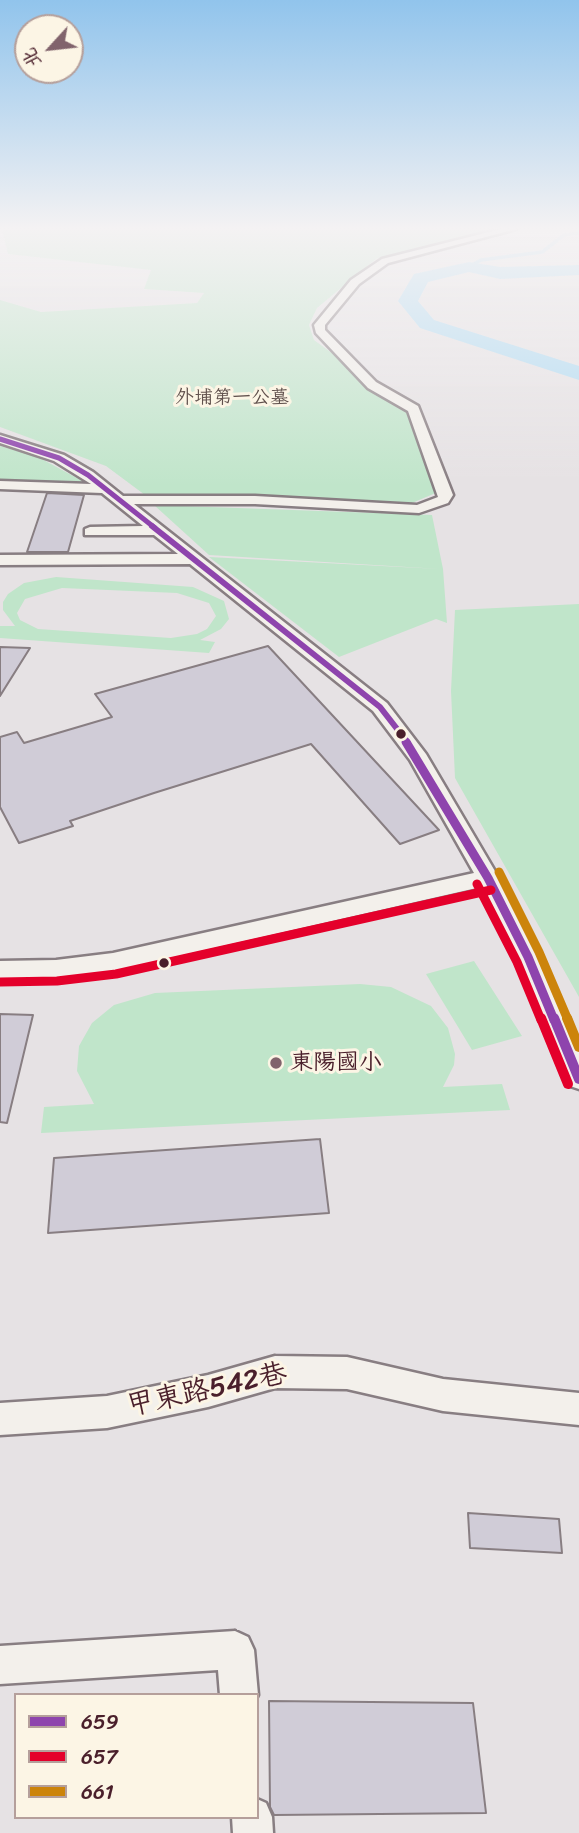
<!DOCTYPE html>
<meta charset="utf-8">
<style>
body{margin:0}
#map{position:relative;width:579px;height:1833px;overflow:hidden;background:#e6e2e4;font-family:Sriracha,"LXGW WenKai TC",sans-serif}
canvas{display:block}
.legend{position:absolute;left:14px;top:1693px;width:245px;height:126px;box-sizing:border-box;background:#fcf5e5;border:2px solid #b59f9b;margin:0;padding:9px 12px;list-style:none;font-size:21px;color:#4a1f2b}
.legend li{display:flex;align-items:center;gap:14px;height:35px}
.legend b{width:35px;border:2px solid #b59f9b}
.north{position:absolute;left:14px;top:14px;width:70px;height:70px;box-sizing:border-box;background:#fcf5e5;border:2px solid #b59f9b;border-radius:50%;rotate:243deg;font-size:19px;font-weight:700;line-height:28px;text-align:center;color:#4a1f2b}
.north::after{content:'';display:block;margin:auto;width:24px;height:32px;background:#81636c;clip-path:polygon(50% 0,100% 100%,50% 72%,0 100%)}
</style>
<div id="map">
<canvas width="579" height="1833"></canvas>
<ul class="legend">
<li><b style="height:9px;background:#8e44ad"></b>659</li>
<li><b style="height:9px;background:#e4002b"></b>657</li>
<li><b style="height:9px;background:#cc840b"></b>661</li>
</ul>
<div class="north">北</div>
</div>
<script>
const context = document.querySelector('canvas').getContext('2d');
context.lineJoin = 'round';
function fill(path, color) {
  context.fillStyle = color;
  context.fill(path, 'evenodd');
}
function toPath(rows) {
  const path = new Path2D();
  for (const r of rows) {
    path.moveTo(r[0], r[1]);
    for (let i = 2; i < r.length; i += 2) path.lineTo(r[i], r[i + 1]);
  }
  return path;
}
function strokePath(path, color, width, dash) {
  context.strokeStyle = color;
  context.lineWidth = width;
  context.lineCap = dash ? 'butt' : 'round';
  context.setLineDash(dash || []);
  context.stroke(path);
}
function write(font, color, halo, rows, align = 'center') {
  context.font = font + ' Sriracha,"LXGW WenKai TC",sans-serif';
  context.lineWidth = 6;
  context.setLineDash([]);
  context.textBaseline = 'middle';
  context.strokeStyle = halo;
  context.fillStyle = color;
  for (const [text, x, y, turn = 0] of rows) {
    context.save();
    context.translate(x, y);
    context.rotate((+turn || 0) * Math.PI / 180);
    context.textAlign = isNaN(turn) ? turn : align;
    if (halo) context.strokeText(text, 0, 0);
    context.fillText(text, 0, 0);
    context.restore();
  }
}
fill(toPath([
 [2,229,496,229,376,259,317,308,309,325,314,340,347,364,363,383,408,405,438,492,412,503,145,495,106,466,0,427,0,300,41,312,197,303,204,293,144,289,151,270,8,254],
 [0,446,38,457,90,485,0,482],
 [154,505,432,515,443,569,447,623,436,619,339,657,209,557,440,569,209,555],
 [56,577,193,587,224,601,229,619,221,629,200,640,215,642,209,653,0,638,0,626,15,626,3,610,3,602,8,594,24,583],
 [62,588,177,593,209,603,216,616,207,629,197,634,171,638,38,629,20,620,17,613,25,599],
 [579,604,579,997,455,778,451,691,455,610],
 [474,961,522,1036,472,1050,426,974],
 [360,984,391,987,431,1006,448,1028,455,1054,454,1065,443,1087,502,1084,510,1110,41,1133,44,1107,94,1104,77,1071,79,1046,92,1023,114,1005,155,993]
]), '#c0e5ca');
strokePath(toPath([
 [469,267,481,260,542,252,564,235,579,233]
]), '#afdbf3', 3.5);
fill(toPath([
 [469,262,500,267,579,265,579,275,500,279,469,272,428,282,418,301,434,320,579,366,579,380,420,328,398,301,414,274,469,262]
]), '#afdbf3');
const building = toPath([
 [47,493,84,495,68,552,27,552,47,493],
 [268,646,439,830,400,844,311,744,154,793,70,821,73,826,19,843,0,807,0,737,17,732,24,743,112,717,95,694,268,646],
 [0,647,30,648,0,696,0,647],
 [0,1014,33,1015,7,1123,0,1122,0,1014],
 [320,1139,329,1213,48,1233,54,1158,320,1139],
 [468,1513,559,1519,562,1553,470,1548,468,1513],
 [269,1701,473,1703,486,1813,274,1815,270,1807,269,1701]
]);
fill(building, '#d0ccd7');
strokePath(building, '#887e82', 2);
const minor = toPath([
 [501,229,516,229,388,263,359,284,325,325,325,330,376,382,418,406,453,495,448,503,419,513,255,504,134,504,387,703,426,754,499,878,540,957,579,1049,579,1089,570,1086,566,1079,516,957,481,887,113,971,56,978,0,979,0,961,56,960,113,953,474,873,410,760,373,711,190,564,0,565,0,555,178,554,154,535,85,535,85,529,90,527,143,526,102,493,0,489,0,481,91,484,54,461,0,443,0,435,64,455,93,472,123,496,255,496,417,505,438,497,408,411,368,388,316,333,314,325,351,280,382,259,501,229],
 [275,1356,347,1357,443,1379,579,1393,579,1425,443,1411,347,1389,275,1388,208,1407,107,1428,0,1435,0,1403,107,1396,208,1375,275,1356],
 [235,1631,248,1637,254,1650,258,1695,257,1697,220,1695,218,1670,0,1684,0,1646,235,1631],
 [257,1799,266,1803,272,1817,273,1833,233,1833,232,1817,257,1817,257,1799]
]);
strokePath(minor, '#887e82', 5);
fill(minor, '#f3f0eb');
strokePath(toPath([
 [0,439,59,458,88,475,155,528]
]), '#8e44ad', 5);
strokePath(toPath([
 [152,526,380,707,408,743]
]), '#8e44ad', 6);
strokePath(toPath([
 [406,742,488,878,528,957,554,1020]
]), '#8e44ad', 9);
strokePath(toPath([
 [554,1018,579,1079]
]), '#8e44ad', 10);
strokePath(toPath([
 [477,884,517,962,541,1020],
 [0,982,57,981,116,974,491,890]
]), '#e4002b', 9);
strokePath(toPath([
 [541,1018,568,1084]
]), '#e4002b', 10);
strokePath(toPath([
 [499,872,539,952,568,1020]
]), '#cc840b', 9);
strokePath(toPath([
 [567,1018,579,1047]
]), '#cc840b', 10);
const sky = context.createLinearGradient(0, 0, 0, 486);
sky.addColorStop(0, '#91c4ec');
sky.addColorStop(0.47, '#f4f2f3');
sky.addColorStop(1, '#f4f2f300');
context.fillStyle = sky;
context.fillRect(0, 0, 579, 486);
for (const [x, y, r, color] of [
 [401,734,6,"#4a1f2b"],
 [164,963,6,"#4a1f2b"],
 [276,1063,7,"#81636c"]
]) {
  const dot = new Path2D();
  dot.arc(x, y, r, 0, 2 * Math.PI);
  context.fillStyle = color;
  context.fill(dot);
  strokePath(dot, '#fcf5e5', 2.5);
}
write('19px', '#60514d', '#fcf5e5', [
 ["外埔第一公墓",232,398]
]);
write('23px', '#4a1f2b', '#fcf5e5', [
 ["東陽國小",290,1063]
], 'left');
write('28px', '#4a1f2b', '#fcf5e5', [
 ["甲東路542巷",207,1391,-12]
]);
</script>
